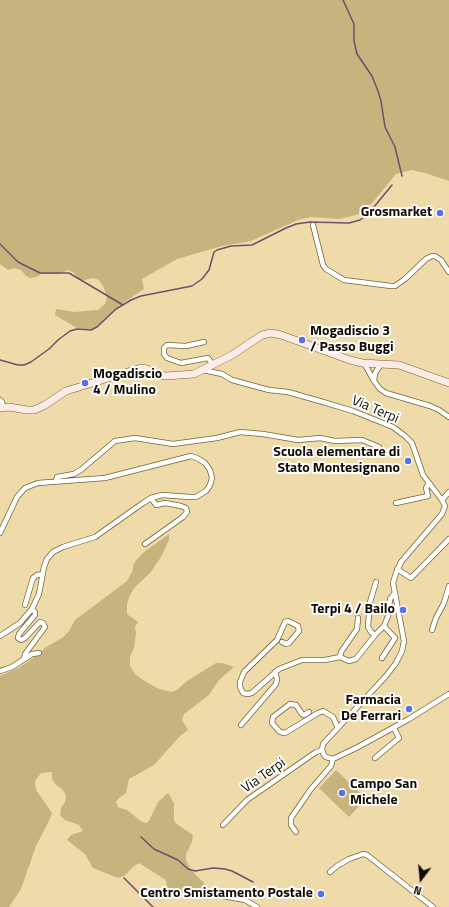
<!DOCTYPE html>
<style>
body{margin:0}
#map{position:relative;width:449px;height:907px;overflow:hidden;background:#eedba9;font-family:"Titillium Web",sans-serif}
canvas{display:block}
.north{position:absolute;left:401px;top:859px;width:40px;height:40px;-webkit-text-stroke:3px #fdfdfd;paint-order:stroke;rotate:196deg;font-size:11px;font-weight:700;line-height:16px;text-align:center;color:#110a00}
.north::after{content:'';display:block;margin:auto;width:14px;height:18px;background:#110a00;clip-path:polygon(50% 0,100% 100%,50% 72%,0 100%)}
</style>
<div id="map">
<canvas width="449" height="907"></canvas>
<div class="north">N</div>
</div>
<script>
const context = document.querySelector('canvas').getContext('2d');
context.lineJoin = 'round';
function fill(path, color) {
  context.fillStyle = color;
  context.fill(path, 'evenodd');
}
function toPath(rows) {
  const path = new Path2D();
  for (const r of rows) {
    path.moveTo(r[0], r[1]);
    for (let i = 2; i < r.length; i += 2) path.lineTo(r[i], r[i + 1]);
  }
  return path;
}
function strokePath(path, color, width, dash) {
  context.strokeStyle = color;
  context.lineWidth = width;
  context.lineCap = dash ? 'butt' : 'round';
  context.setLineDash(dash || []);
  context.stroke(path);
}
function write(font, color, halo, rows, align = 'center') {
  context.font = font + ' "Titillium Web",sans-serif';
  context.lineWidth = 4;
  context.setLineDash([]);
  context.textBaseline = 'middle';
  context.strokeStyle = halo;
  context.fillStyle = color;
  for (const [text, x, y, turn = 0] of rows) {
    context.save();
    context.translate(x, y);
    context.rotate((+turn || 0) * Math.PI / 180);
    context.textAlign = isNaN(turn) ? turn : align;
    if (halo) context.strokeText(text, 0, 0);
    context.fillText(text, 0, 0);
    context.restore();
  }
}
fill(toPath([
 [0,0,449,0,449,181,425,173,411,170,404,172,396,174,373,202,364,211,356,215,339,219,311,217,298,220,251,241,222,246,177,259,142,279,144,289,120,305,96,328,92,330,77,328,55,315,56,309,74,312,98,310,105,304,107,297,104,288,99,280,94,278,84,280,79,279,73,272,68,270,59,274,41,274,37,277,30,278,26,276,21,270,14,268,8,270,0,264],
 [169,534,169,540,161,557,150,573,135,587,130,595,127,604,127,614,138,622,135,627,136,634,134,648,130,657,130,666,135,674,143,680,159,689,172,692,177,690,187,681,216,663,222,663,234,667,219,680,209,695,184,714,182,720,188,730,180,736,154,765,129,779,126,793,119,798,116,802,118,807,127,810,142,822,147,823,150,819,158,802,168,793,174,803,174,821,178,825,193,835,192,842,186,854,186,860,191,870,204,883,202,891,196,892,182,893,167,891,166,880,139,863,133,867,124,876,118,878,93,868,85,854,67,840,71,835,83,831,79,825,65,820,60,815,61,808,65,802,66,795,62,789,56,785,52,779,52,772,41,773,35,781,36,790,52,813,49,821,36,846,21,889,9,907,0,907,0,676,20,667,33,658,46,647,62,638,69,631,75,620,127,581,132,572,134,563,144,552],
 [336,770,366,799,349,817,319,788]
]), '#c7b37d');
strokePath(toPath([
 [343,0,354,24,354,41,357,54,372,76,378,91,381,101,385,127,395,147,402,176],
 [0,244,18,262,40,273,69,273,123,305],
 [0,360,18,365,24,365,31,362,49,349,58,340,70,331,77,329,91,330,97,327,116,309,131,300,141,296,192,286,202,279,209,270,214,252,217,250,231,246,252,245,286,228,296,224,310,222,349,223,360,220,369,213,392,185],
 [141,837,154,849,178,860,188,869,195,871,213,868,225,869,232,871,253,882],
 [124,878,153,907]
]), '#764c6c', 1.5);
const street = toPath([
 [313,225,323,265,326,269,344,280,391,286,395,286,405,279,426,259,432,256,435,256,441,260,449,272],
 [204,342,186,346,167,345,164,348,164,354,167,358,181,363,208,358,213,365],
 [364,363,374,381],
 [381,364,375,373,374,381,380,389,386,393,430,406,439,410,449,417],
 [203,370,222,374,232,380,269,390,288,392,323,402,353,411,393,427,405,436,412,443,423,475,442,500,445,506,442,514,401,562,396,573,393,583,404,641,402,651,396,663,386,676,323,744,322,750,324,755,326,757,333,759,358,747,409,719,449,694],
 [0,400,2,402,3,407],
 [56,481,57,477,74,474,82,469,115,441,135,438,173,444,217,438,240,432,263,434,298,440,320,438,335,441,362,440,379,447],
 [442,500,449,492],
 [396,503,428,496,426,488,429,483],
 [0,533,17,497,25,488,38,483,105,478,191,456,197,458,205,463,210,470,212,478,210,485,206,491,196,497,190,497,162,495,151,498,143,503,95,537,63,547,53,552,47,559,44,567,39,594,32,609,20,623,0,636],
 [145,544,183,517,187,512,186,508,181,506,165,503,156,505,151,498],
 [397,569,411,578,449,539],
 [25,605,33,578,37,575,43,574],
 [432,630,436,618,444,603,449,586],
 [375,635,371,632,368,627,370,602,376,582],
 [282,642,286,644,289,643,299,631,298,626,288,621,285,622,277,640,244,672,240,682,240,687,243,693,247,694,252,693,279,669,302,660,325,660,340,657,349,661,356,659,375,635,384,626,388,616,390,599,395,593],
 [340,657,341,652,357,629,358,618],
 [382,658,395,638,384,626],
 [24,659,25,654,45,627,43,623,40,622,25,638,21,640,18,638,19,634,35,615,35,612,32,609],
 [0,671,12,667,32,654,39,653],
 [309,712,304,715,302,714,296,705,290,704,273,717,272,723,280,732,285,733,318,713,323,711,333,717,338,728],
 [241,725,276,684,277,679,275,672],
 [375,758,399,738,394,728],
 [223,825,247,800,316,752,322,750],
 [296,832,291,825,291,818,311,789,331,766,333,759],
 [330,872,337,866,349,859,363,854,367,855,433,907],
 [223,896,245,900,257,907]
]);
const secondary = toPath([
 [0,408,9,407,27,410,34,410,45,405,66,391,141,368,147,369,158,375,166,376,194,374,232,355,262,335,271,333,281,335,350,360,362,363,399,365,449,383]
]);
strokePath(street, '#746334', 6);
strokePath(secondary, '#746334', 8);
strokePath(street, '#fff', 4.5);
strokePath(secondary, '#fdebe8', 7);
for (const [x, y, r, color] of [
 [440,213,4,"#5670e6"],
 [302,340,4,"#5670e6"],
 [85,383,4,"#5670e6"],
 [408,461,4,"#5670e6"],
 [403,610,4,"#5670e6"],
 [409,709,4,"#5670e6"],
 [342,793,4,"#5670e6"],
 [321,894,4,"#5670e6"]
]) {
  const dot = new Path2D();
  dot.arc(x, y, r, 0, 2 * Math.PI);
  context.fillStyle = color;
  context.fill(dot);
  strokePath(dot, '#fdfdfd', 1.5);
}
write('bold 14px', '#110a00', '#fdfdfd', [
 ["Grosmarket",432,213],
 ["Mogadiscio 3",310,332,"left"],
 ["/ Passo Buggi",310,348,"left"],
 ["Mogadiscio",93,375,"left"],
 ["4 / Mulino",93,391,"left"],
 ["Scuola elementare di",400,453],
 ["Stato Montesignano",400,469],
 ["Terpi 4 / Bailo",395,610],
 ["Farmacia",401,701],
 ["De Ferrari",401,717],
 ["Campo San",350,785,"left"],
 ["Michele",350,801,"left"],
 ["Centro Smistamento Postale",313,894]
], 'right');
write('14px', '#110a00', '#fdfdfd', [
 ["Via Terpi",375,410,23],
 ["Via Terpi",264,776,-35]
]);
</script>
